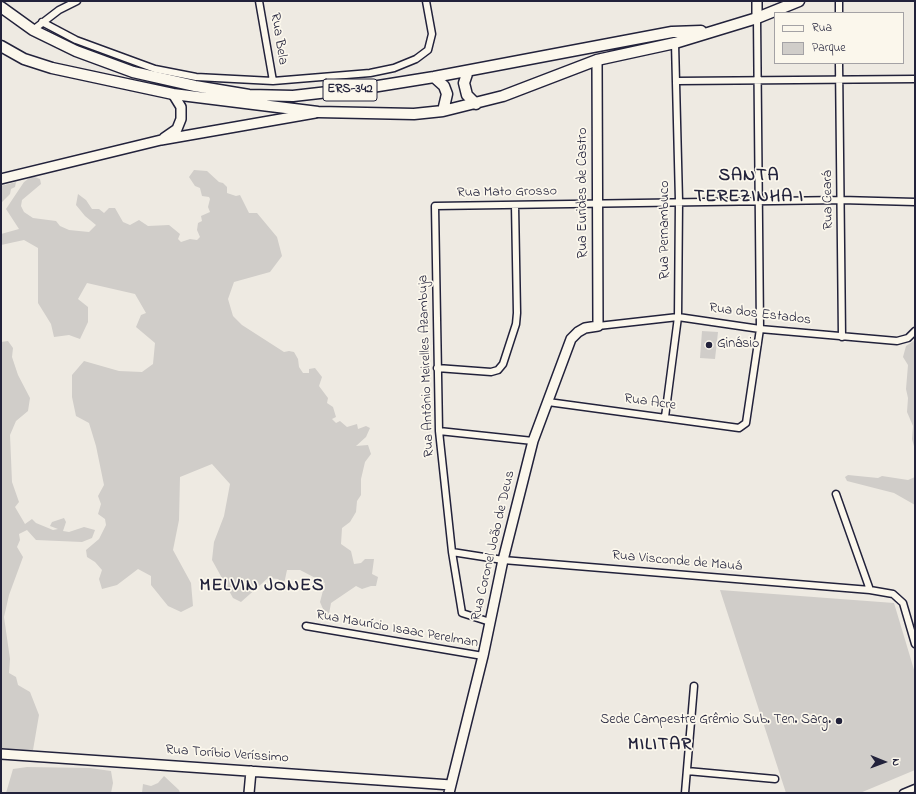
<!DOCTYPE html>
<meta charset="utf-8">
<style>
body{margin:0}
#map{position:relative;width:916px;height:794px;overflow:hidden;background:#eeeae2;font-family:"Indie Flower",sans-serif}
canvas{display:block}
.frame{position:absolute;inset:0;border:2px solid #22223b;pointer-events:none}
.legend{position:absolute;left:774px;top:12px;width:130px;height:52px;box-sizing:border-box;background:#fbf7ec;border:1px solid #a4a2a5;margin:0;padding:5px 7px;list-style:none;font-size:12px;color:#22223b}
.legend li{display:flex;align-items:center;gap:8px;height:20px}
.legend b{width:20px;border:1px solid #a4a2a5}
.north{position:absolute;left:864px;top:742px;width:40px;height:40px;-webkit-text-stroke:3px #fbf7ec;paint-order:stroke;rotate:91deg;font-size:11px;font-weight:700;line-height:16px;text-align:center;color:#22223b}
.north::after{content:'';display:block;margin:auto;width:14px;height:18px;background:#22223b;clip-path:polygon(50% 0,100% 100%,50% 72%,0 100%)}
</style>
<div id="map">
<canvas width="916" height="794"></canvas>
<div class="frame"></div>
<ul class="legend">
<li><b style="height:5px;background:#fbf7ec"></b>Rua</li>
<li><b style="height:11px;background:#d0cdc9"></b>Parque</li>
</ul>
<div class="north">N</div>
</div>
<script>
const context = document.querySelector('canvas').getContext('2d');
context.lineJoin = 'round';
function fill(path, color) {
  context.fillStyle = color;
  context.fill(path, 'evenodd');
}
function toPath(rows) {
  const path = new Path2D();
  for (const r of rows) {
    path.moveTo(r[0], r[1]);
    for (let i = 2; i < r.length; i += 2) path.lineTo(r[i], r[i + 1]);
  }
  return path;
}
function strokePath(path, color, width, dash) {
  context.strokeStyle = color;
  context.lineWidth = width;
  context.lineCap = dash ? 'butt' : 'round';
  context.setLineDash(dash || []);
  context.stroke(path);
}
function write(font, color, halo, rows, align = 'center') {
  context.font = font + ' "Indie Flower",sans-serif';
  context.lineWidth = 3.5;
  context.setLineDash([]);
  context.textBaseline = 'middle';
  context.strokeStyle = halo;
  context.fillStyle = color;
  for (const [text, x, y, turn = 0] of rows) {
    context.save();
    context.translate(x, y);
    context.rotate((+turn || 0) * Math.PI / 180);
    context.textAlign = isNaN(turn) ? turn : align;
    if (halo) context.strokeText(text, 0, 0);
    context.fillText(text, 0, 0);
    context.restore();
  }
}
fill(toPath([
 [194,170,207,171,219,182,223,183,227,187,227,193,236,196,240,195,249,213,257,213,277,237,282,256,270,272,234,282,228,299,233,316,242,325,284,352,289,351,294,352,298,359,299,367,303,373,309,373,309,369,315,368,322,377,319,386,328,398,327,403,333,407,336,417,332,419,336,423,340,421,347,427,357,424,358,429,366,426,370,428,366,437,356,446,368,445,371,454,365,462,361,479,361,495,357,501,356,512,350,522,342,528,341,544,351,551,354,564,361,563,365,559,374,559,372,574,378,577,376,586,371,586,362,589,356,586,331,603,329,614,326,616,320,602,325,583,300,570,287,570,284,584,278,579,268,578,241,602,233,598,212,560,214,542,224,516,230,484,212,464,180,477,179,520,173,550,191,583,193,606,181,612,168,606,151,585,151,576,138,569,117,585,102,589,99,579,102,570,95,562,87,557,86,550,99,539,106,525,105,519,98,514,101,504,98,496,104,485,96,446,89,423,76,416,72,397,72,375,84,361,119,371,142,372,153,364,155,343,136,327,141,315,146,313,135,294,87,283,78,299,88,307,88,322,80,339,69,335,54,337,51,324,38,303,38,248,24,240,1,245,1,234,19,229,6,209,24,182,32,176,40,179,41,184,22,200,21,206,24,212,33,218,56,221,60,226,69,230,89,232,96,225,85,216,76,205,78,194,86,200,92,209,99,209,104,213,109,208,115,208,123,222,130,225,139,220,148,226,169,225,180,234,178,239,181,242,190,239,197,240,200,237,197,230,198,223,202,221,201,216,210,212,208,207,210,199,209,197,202,196,200,188,195,186,189,177],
 [16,182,15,187,11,189,10,194,1,203,1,186],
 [702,331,718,332,715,359,700,358],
 [915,340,915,450,912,439,913,426,907,412,908,398,906,389,908,365,903,357,906,346],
 [8,341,13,348,12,357,18,375,30,398,28,411,16,421,10,435,12,482,19,502,15,507,25,524,32,519,36,523,53,530,58,529,50,526,52,522,64,518,66,522,63,531,69,532,84,527,95,530,92,538,82,542,36,540,27,530,19,534,20,540,17,547,23,557,9,595,4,617,10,659,9,673,16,677,18,685,30,692,39,715,33,750,7,751,1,753,1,342],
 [848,475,878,478,882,476,908,480,915,477,915,505,894,493,847,481,845,477],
 [720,590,894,603,915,673,915,770,860,793,786,793],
 [27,767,90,768,111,771,113,783,111,793,6,793,13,769],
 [164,776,179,790,180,793,142,793,143,784,151,786,158,783]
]), '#d0cdc9');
const street = toPath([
 [259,1,273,81],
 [839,13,839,1],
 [42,22,76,40,155,69,196,77,273,81,370,73,394,68,416,59,428,50,432,34,426,1],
 [33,30,59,10,77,1],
 [839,63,842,337],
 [677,81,915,79],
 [598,326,678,317,760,329,897,341,908,338,915,331],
 [437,368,491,372,498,370,503,364,516,324,517,313,515,205],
 [548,402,739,428,746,423,760,329,757,18],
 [665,417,678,317,679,201,675,43],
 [439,431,533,441],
 [836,494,870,590],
 [452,552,503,560,870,590,893,594,903,603,915,644],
 [490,622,462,613,452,552,439,431,435,206,841,200,915,202],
 [306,626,483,656],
 [687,771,775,779],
 [685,793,694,686],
 [903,793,915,788]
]);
const secondary = toPath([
 [757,1,757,18],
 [164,138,177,129,181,119,181,107,173,94],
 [1,179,161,140,315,113],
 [1,754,451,785],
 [249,793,251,771],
 [449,793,483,656,503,560,533,441,571,339,578,332,585,328,598,326,597,60]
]);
const primary = toPath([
 [1,7,33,30,76,51,133,72,195,86,249,95,293,96,372,87,434,77,672,32,701,31],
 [1,46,24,59,52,68,173,94,318,112,414,114,443,111,503,96,597,60,675,43,757,18,799,1],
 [468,71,464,83,467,95,476,104],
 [434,77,444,86,447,94,443,111]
]);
strokePath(street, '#22223b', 9);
strokePath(secondary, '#22223b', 12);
strokePath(primary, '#22223b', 13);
strokePath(street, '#fbf7ec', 6);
strokePath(secondary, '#fbf7ec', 9);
strokePath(primary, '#fbf7ec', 10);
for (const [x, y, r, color] of [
 [709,345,4,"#22223b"],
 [839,721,4,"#22223b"]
]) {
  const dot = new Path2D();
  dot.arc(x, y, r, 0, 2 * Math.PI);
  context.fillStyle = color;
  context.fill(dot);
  strokePath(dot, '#fbf7ec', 1.5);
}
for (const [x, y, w] of [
 [350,90,54]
]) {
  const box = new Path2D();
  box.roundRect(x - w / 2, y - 11, w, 22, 3);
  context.fillStyle = '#fbf7ec';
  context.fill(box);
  strokePath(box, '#22223b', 1);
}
write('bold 13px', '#22223b', null, [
 ["ERS-342",350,90]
]);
write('14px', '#22223b', '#fbf7ec', [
 ["Rua Bela",278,39,81],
 ["Rua Mato Grosso",507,193,-1],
 ["Rua Eurides de Castro",584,193,-90],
 ["Rua Ceará",829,200,-91],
 ["Rua Pernambuco",666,230,-90],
 ["Rua dos Estados",760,315,7],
 ["Rua Antônio Meirelles Azambuja",427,366,-92],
 ["Rua Acre",650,403,8],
 ["Rua Coronel João de Deus",494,546,-77],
 ["Rua Visconde de Mauá",677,562,5],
 ["Rua Maurício Isaac Perelman",397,630,10],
 ["Rua Toríbio Veríssimo",227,755,4]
]);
write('14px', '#22223b', '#fbf7ec', [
 ["Ginásio",717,345],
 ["Sede Campestre Grêmio Sub. Ten. Sarg.",831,721,"right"]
], 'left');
context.letterSpacing = '1px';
write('bold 18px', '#22223b', '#fbf7ec', [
 ["SANTA",749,177],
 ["TEREZINHA I",749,198],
 ["MELVIN JONES",262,587],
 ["MILITAR",660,746]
]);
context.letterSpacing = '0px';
</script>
